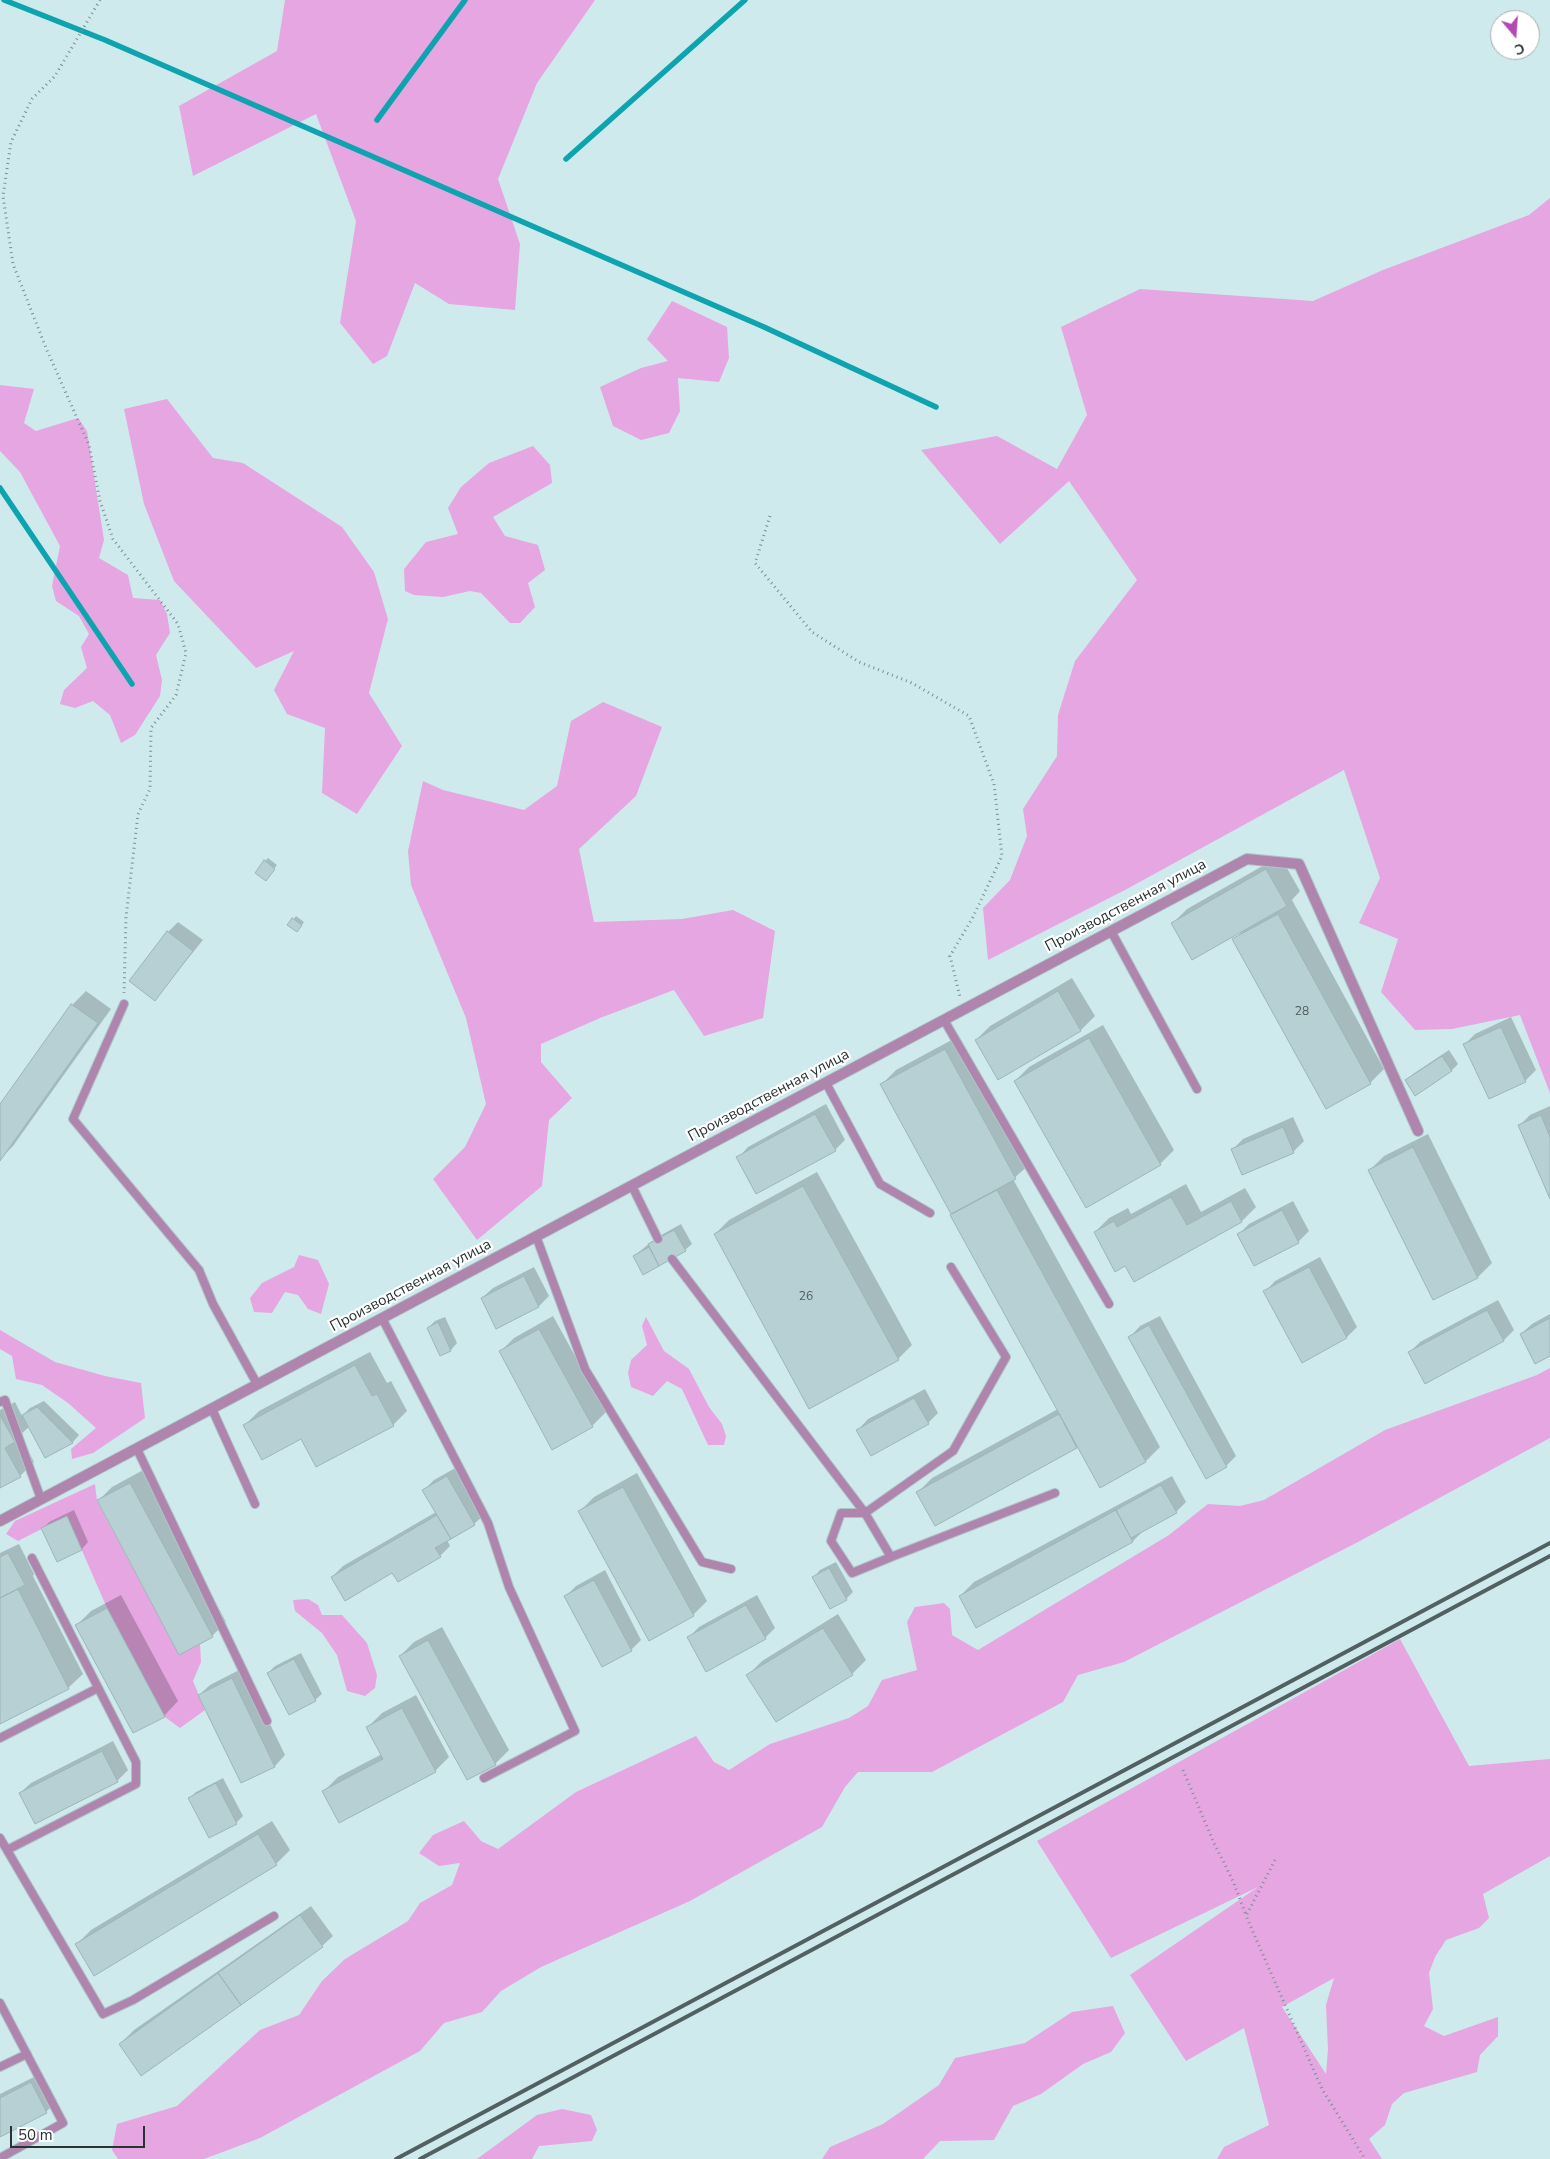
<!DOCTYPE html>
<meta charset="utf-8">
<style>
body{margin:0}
#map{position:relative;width:1550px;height:2159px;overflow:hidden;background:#cfeaed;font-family:"Nunito Sans",sans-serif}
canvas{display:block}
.north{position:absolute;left:1490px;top:10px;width:50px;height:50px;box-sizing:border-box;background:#fff;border:1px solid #a9adae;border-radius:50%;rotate:162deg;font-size:14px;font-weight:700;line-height:20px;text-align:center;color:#293334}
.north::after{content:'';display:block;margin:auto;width:18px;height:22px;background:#b24bb0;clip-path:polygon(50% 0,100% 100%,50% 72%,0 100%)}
.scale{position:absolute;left:10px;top:2126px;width:135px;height:22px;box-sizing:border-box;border:2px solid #293334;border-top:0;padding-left:6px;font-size:15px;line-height:18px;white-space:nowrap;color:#293334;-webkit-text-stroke:4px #fff;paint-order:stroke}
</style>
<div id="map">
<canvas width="1550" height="2159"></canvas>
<div class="north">С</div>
<div class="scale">50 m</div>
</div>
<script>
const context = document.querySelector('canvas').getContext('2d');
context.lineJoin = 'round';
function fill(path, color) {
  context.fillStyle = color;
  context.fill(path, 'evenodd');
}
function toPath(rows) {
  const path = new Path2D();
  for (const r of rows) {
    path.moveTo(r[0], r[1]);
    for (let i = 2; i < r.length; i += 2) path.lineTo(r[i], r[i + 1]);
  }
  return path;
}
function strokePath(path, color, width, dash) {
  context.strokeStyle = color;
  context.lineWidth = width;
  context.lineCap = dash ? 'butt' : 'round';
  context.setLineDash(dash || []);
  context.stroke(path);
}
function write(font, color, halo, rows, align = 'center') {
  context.font = font + ' "Nunito Sans",sans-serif';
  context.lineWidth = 4.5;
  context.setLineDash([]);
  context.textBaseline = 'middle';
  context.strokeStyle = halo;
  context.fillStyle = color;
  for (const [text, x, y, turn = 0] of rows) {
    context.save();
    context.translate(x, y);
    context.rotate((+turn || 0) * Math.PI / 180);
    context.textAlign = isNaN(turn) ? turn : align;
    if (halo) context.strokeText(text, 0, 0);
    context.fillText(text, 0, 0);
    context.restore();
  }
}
fill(toPath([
 [285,0,595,0,537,83,498,179,520,244,515,310,449,304,415,283,387,356,373,364,340,323,356,221,316,114,193,176,179,106,277,51],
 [1550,198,1550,1093,1520,1015,1452,1029,1415,1030,1381,992,1398,939,1359,923,1380,878,1344,770,1125,890,988,960,983,908,1010,880,1027,836,1023,809,1057,756,1058,715,1075,661,1137,580,1069,481,1000,544,921,450,997,436,1057,469,1087,415,1061,327,1140,289,1313,301,1383,270,1529,215],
 [672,301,727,327,729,358,719,382,678,378,680,411,669,433,641,440,613,426,600,387,641,368,668,361,647,339],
 [0,385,34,389,24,423,36,431,78,418,87,431,104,540,99,558,128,575,133,598,160,600,167,614,170,633,156,655,162,680,160,696,135,735,121,743,110,715,93,701,75,708,60,704,64,690,87,668,81,647,89,634,79,616,56,601,52,586,60,546,20,472,0,451],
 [167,399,213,458,243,463,342,527,374,572,388,619,369,693,402,746,357,814,322,793,325,728,287,714,274,690,294,651,256,668,174,581,144,504,124,409],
 [533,446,550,465,552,483,493,517,505,536,538,545,545,570,528,583,535,607,520,623,510,623,481,593,470,591,443,597,414,595,405,591,404,569,426,542,458,534,448,508,461,487,489,463],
 [603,702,662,727,636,796,579,849,594,922,682,919,733,910,775,931,763,1018,704,1036,674,990,600,1018,541,1044,541,1062,572,1098,549,1120,542,1186,477,1240,433,1179,465,1147,486,1104,466,1018,411,885,408,851,423,781,443,790,524,810,557,786,571,721],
 [299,1255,318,1260,329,1284,321,1314,308,1309,298,1295,285,1292,272,1313,254,1312,250,1298,262,1283,294,1267],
 [646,1317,664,1351,689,1369,709,1407,722,1424,726,1436,724,1445,708,1445,682,1389,667,1381,653,1396,631,1387,628,1373,631,1360,647,1345,642,1326],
 [0,1330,55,1362,105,1376,141,1383,145,1418,93,1453,72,1459,71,1449,96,1428,68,1403,42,1385,16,1379,12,1356,0,1349],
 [1550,1368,1550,1438,1358,1542,1124,1662,1078,1675,1063,1702,932,1772,858,1772,845,1787,822,1827,690,1901,541,1967,501,1991,482,2012,444,2023,420,2051,260,2138,204,2159,118,2159,112,2150,117,2124,177,2106,260,2030,299,2015,322,1981,345,1959,408,1921,420,1903,452,1885,460,1863,439,1866,419,1853,433,1835,464,1821,481,1841,498,1849,576,1792,696,1736,714,1762,729,1770,770,1744,849,1718,868,1706,882,1680,917,1670,907,1622,915,1607,944,1603,950,1609,952,1635,978,1650,1169,1535,1208,1504,1240,1506,1264,1500,1385,1430,1537,1375],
 [95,1484,97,1501,179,1655,200,1644,201,1662,193,1681,205,1710,180,1728,165,1717,107,1608,67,1516,18,1541,6,1534,15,1521],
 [308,1599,318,1605,322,1615,342,1615,367,1643,377,1675,375,1688,365,1696,347,1691,337,1655,322,1633,295,1611,293,1600],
 [1400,1639,1469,1766,1550,1759,1550,1856,1483,1894,1489,1918,1479,1928,1446,1940,1435,1957,1429,1973,1433,2009,1424,2026,1444,2036,1498,2017,1498,2036,1480,2055,1477,2072,1404,2093,1392,2104,1385,2125,1369,2139,1382,2159,1217,2159,1224,2147,1269,2125,1244,2028,1186,2061,1130,1975,1258,1887,1111,1958,1037,1841],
 [1334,1978,1326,2005,1328,2049,1326,2074,1282,2007],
 [1113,2006,1125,2033,1111,2052,1083,2064,1041,2094,1013,2106,994,2140,940,2141,923,2159,822,2159,830,2147,883,2124,939,2085,955,2058,1025,2043,1072,2012],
 [562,2109,591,2115,597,2130,592,2141,539,2146,532,2159,477,2159,537,2115]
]), '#e5a6e1');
fill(toPath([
 [1280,856,1300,891,1292,900,1384,1069,1370,1083,1234,939,1242,932,1173,923,1187,909],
 [268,858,277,865,268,876,265,861],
 [296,916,304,922,300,928,289,925],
 [178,922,203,940,155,999,168,932],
 [1072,978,1095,1016,1081,1030,999,1078,976,1040,990,1026],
 [86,991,111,1009,13,1146,0,1159,0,1106,72,1005],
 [1511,1017,1536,1070,1525,1081,1465,1044,1475,1034],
 [1103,1025,1174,1150,1160,1164,1015,1081,1029,1067],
 [959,1036,1030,1164,1013,1179,1160,1447,1146,1461,1078,1446,936,1524,918,1492,932,1478,1058,1409,882,1084,896,1070],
 [1449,1050,1458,1064,1451,1071,1406,1081,1413,1074],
 [826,1104,845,1140,835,1150,738,1158,748,1147],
 [1550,1106,1550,1196,1520,1125,1530,1115],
 [1293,1117,1304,1141,1293,1152,1233,1149,1243,1139],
 [1428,1134,1492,1263,1478,1277,1434,1299,1370,1170,1384,1156],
 [817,1172,912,1345,898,1359,715,1234,729,1220],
 [1186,1184,1201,1212,1245,1188,1256,1207,1242,1221,1125,1265,1095,1232,1109,1218,1128,1208,1131,1214],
 [1293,1201,1309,1231,1298,1242,1239,1234,1249,1224],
 [681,1224,692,1244,685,1250,644,1273,634,1256,656,1238],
 [1320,1257,1357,1327,1347,1337,1302,1361,1265,1292,1275,1281],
 [534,1267,549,1296,539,1306,497,1327,482,1298,493,1288],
 [1498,1300,1514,1330,1504,1340,1410,1352,1420,1342],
 [1550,1314,1550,1355,1521,1334,1532,1324],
 [553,1316,606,1412,592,1426,500,1352,514,1338],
 [1160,1316,1236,1456,1226,1466,1130,1337,1140,1326],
 [445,1317,457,1343,451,1350,440,1354,428,1328,435,1321],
 [370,1352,387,1383,391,1381,407,1411,393,1425,245,1425,259,1411],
 [925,1389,938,1413,928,1423,858,1430,868,1419],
 [44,1401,79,1435,73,1442,46,1456,30,1426,20,1435,34,1462,20,1476,0,1486,0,1410,15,1402,22,1416,30,1408],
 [457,1467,485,1514,474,1524,447,1540,450,1546,440,1556,393,1572,332,1577,343,1566,436,1512,424,1490,434,1480],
 [145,1469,226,1622,212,1636,98,1501,112,1487],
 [637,1473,707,1601,693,1615,580,1511,594,1497],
 [1172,1476,1186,1502,1176,1512,1145,1529,1133,1541,960,1596,974,1582],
 [74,1510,88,1542,82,1549,57,1560,43,1529,49,1522],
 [19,1544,34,1574,33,1576,83,1674,68,1688,0,1723,0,1553],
 [836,1562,853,1592,846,1599,814,1577,820,1570],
 [605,1570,641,1640,631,1650,566,1596,576,1586],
 [121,1595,178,1701,164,1716,77,1625,91,1611],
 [757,1595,775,1628,765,1638,688,1638,699,1627],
 [838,1614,866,1660,852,1674,748,1675,762,1661],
 [442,1627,509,1750,495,1764,400,1656,414,1642],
 [301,1653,322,1694,315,1700,268,1673,275,1666],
 [243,1668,285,1755,275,1766,242,1782,199,1695,210,1685],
 [416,1695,449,1757,435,1771,324,1791,338,1777,382,1754,368,1727,382,1713],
 [113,1741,128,1770,117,1781,35,1822,20,1793,31,1783],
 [223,1778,243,1816,236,1823,189,1799,196,1792],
 [272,1821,290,1850,276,1864,77,1944,91,1930],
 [311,1906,333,1936,322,1946,142,2074,120,2044,134,2030],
 [42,2073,57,2101,46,2112,0,2136,0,2094]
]), '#0003');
strokePath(toPath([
 [4,0,105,40,764,327,936,407],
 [377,120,465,0],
 [566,159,745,0],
 [0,488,132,684]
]), '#0da4b0', 5.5);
const building = toPath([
 [264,860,275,869,266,881,255,873,264,860],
 [1266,869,1287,906,1192,960,1171,923,1266,869],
 [1278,914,1371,1084,1326,1109,1232,939,1278,914],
 [292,918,302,925,297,932,287,925,292,918],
 [167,931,193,951,155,1001,129,981,167,931],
 [1058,991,1081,1031,998,1080,975,1040,1058,991],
 [71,1004,98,1023,0,1161,0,1104,71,1004],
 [1501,1027,1526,1082,1489,1099,1463,1044,1501,1027],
 [1089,1038,1161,1165,1086,1208,1014,1081,1089,1038],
 [945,1049,1016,1179,951,1214,880,1084,945,1049],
 [1442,1056,1452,1071,1415,1096,1405,1080,1442,1056],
 [815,1114,836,1151,756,1194,736,1157,815,1114],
 [1541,1115,1550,1137,1550,1199,1518,1125,1541,1115],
 [1283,1127,1294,1153,1242,1175,1231,1149,1283,1127],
 [1413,1147,1478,1278,1433,1300,1368,1170,1413,1147],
 [803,1186,899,1360,809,1409,714,1234,803,1186],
 [997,1190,1146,1462,1100,1488,950,1215,997,1190],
 [1171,1197,1187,1225,1231,1201,1242,1222,1134,1282,1125,1266,1115,1272,1094,1232,1114,1221,1117,1227,1171,1197],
 [1282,1210,1299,1243,1254,1266,1237,1234,1282,1210],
 [674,1230,686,1251,659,1266,648,1244,674,1230],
 [649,1247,659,1266,643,1275,633,1256,649,1247],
 [1309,1267,1347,1338,1302,1363,1263,1291,1309,1267],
 [524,1276,539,1307,496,1329,481,1298,524,1276],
 [1487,1310,1504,1341,1425,1384,1408,1352,1487,1310],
 [1550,1318,1550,1356,1535,1364,1520,1334,1550,1318],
 [438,1322,451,1351,440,1356,427,1328,438,1322],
 [1149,1325,1227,1467,1206,1479,1128,1337,1149,1325],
 [539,1329,593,1427,552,1450,499,1351,539,1329],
 [355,1365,372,1396,377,1394,394,1426,316,1467,301,1439,262,1460,243,1425,355,1365],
 [914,1398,929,1424,871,1456,856,1430,914,1398],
 [37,1407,73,1443,45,1458,22,1415,37,1407],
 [1059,1414,1077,1448,935,1526,916,1492,1059,1414],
 [0,1415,15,1442,5,1448,21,1477,0,1488,0,1415],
 [447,1476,475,1525,451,1539,422,1490,447,1476],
 [130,1483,213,1637,179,1655,97,1500,130,1483],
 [1161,1485,1177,1513,1131,1538,1116,1510,1161,1485],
 [623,1487,694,1616,649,1641,578,1511,623,1487],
 [1116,1510,1133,1542,976,1628,959,1596,1116,1510],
 [437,1515,451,1539,435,1548,441,1557,398,1582,392,1573,345,1601,331,1577,437,1515],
 [67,1516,82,1550,57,1562,41,1528,67,1516],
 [8,1553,25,1585,0,1598,0,1557,8,1553],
 [829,1568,847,1600,830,1609,812,1577,829,1568],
 [594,1580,632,1651,602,1667,564,1596,594,1580],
 [18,1589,69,1689,0,1724,0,1598,18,1589],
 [746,1605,766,1639,706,1672,687,1637,746,1605],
 [107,1608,165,1717,133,1733,75,1625,107,1608],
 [823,1628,853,1675,776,1722,746,1675,823,1628],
 [428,1640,496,1765,467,1780,399,1656,428,1640],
 [294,1659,316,1701,289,1715,267,1673,294,1659],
 [232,1678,275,1767,241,1783,198,1695,232,1678],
 [402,1708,436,1772,339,1823,322,1791,383,1759,366,1727,402,1708],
 [102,1751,118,1782,35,1824,19,1793,102,1751],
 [216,1783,237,1824,209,1838,188,1798,216,1783],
 [258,1834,277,1865,94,1976,75,1944,258,1834],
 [300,1915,323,1947,241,2005,218,1973,300,1915],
 [218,1973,241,2005,141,2076,119,2044,218,1973],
 [31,2082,47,2113,0,2137,0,2098,31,2082]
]);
fill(building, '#b6d0d3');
strokePath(building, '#9bb5b8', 1);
const lane = toPath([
 [1111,931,1197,1089],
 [124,1004,73,1119,199,1270,213,1304,257,1384],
 [944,1020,1109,1304],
 [826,1083,880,1184,930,1213],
 [632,1186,658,1239],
 [536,1236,585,1369,702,1562,731,1569],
 [672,1259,865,1513,891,1557,1055,1493],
 [382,1318,488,1523,509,1587,575,1731,484,1778],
 [0,1402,5,1400,41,1499],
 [212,1409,255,1504],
 [137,1449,267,1721],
 [891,1557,852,1573,831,1541,841,1513,865,1513,953,1451,1006,1357,951,1267],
 [0,1738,98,1688],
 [0,1838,7,1850,136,1784,136,1762,32,1558],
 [7,1850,103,2014,133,2000,274,1916],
 [0,2003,63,2123,0,2158],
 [0,2067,27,2054]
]);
const street = toPath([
 [0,1521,1247,859,1299,864,1418,1131]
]);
strokePath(lane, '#aec5c8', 10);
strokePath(street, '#aec5c8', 12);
strokePath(toPath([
 [100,0,55,76,32,99,11,142,3,196,13,264,46,348,89,445,100,501,113,539,178,624,186,653,176,695,151,728,150,789,138,814,126,917,124,993],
 [770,516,755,563,812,632,859,662,912,683,969,716,994,784,1002,856,973,917,950,956,960,997],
 [1183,1770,1214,1843,1233,1881,1246,1915],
 [1275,1860,1246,1916,1322,2089,1365,2159]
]), '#7c8e90', 3, [1, 4]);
strokePath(lane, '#b085ad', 8);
strokePath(street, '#b085ad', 10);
strokePath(toPath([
 [396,2159,1550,1543],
 [420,2159,1550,1556]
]), '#526061', 4);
write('12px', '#4c5a5c', null, [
 ["28",1302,1012],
 ["26",806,1297]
]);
write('15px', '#293334', '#fff', [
 ["Производственная улица",1126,906,-28],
 ["Производственная улица",769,1096,-28],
 ["Производственная улица",411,1286,-28]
]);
</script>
